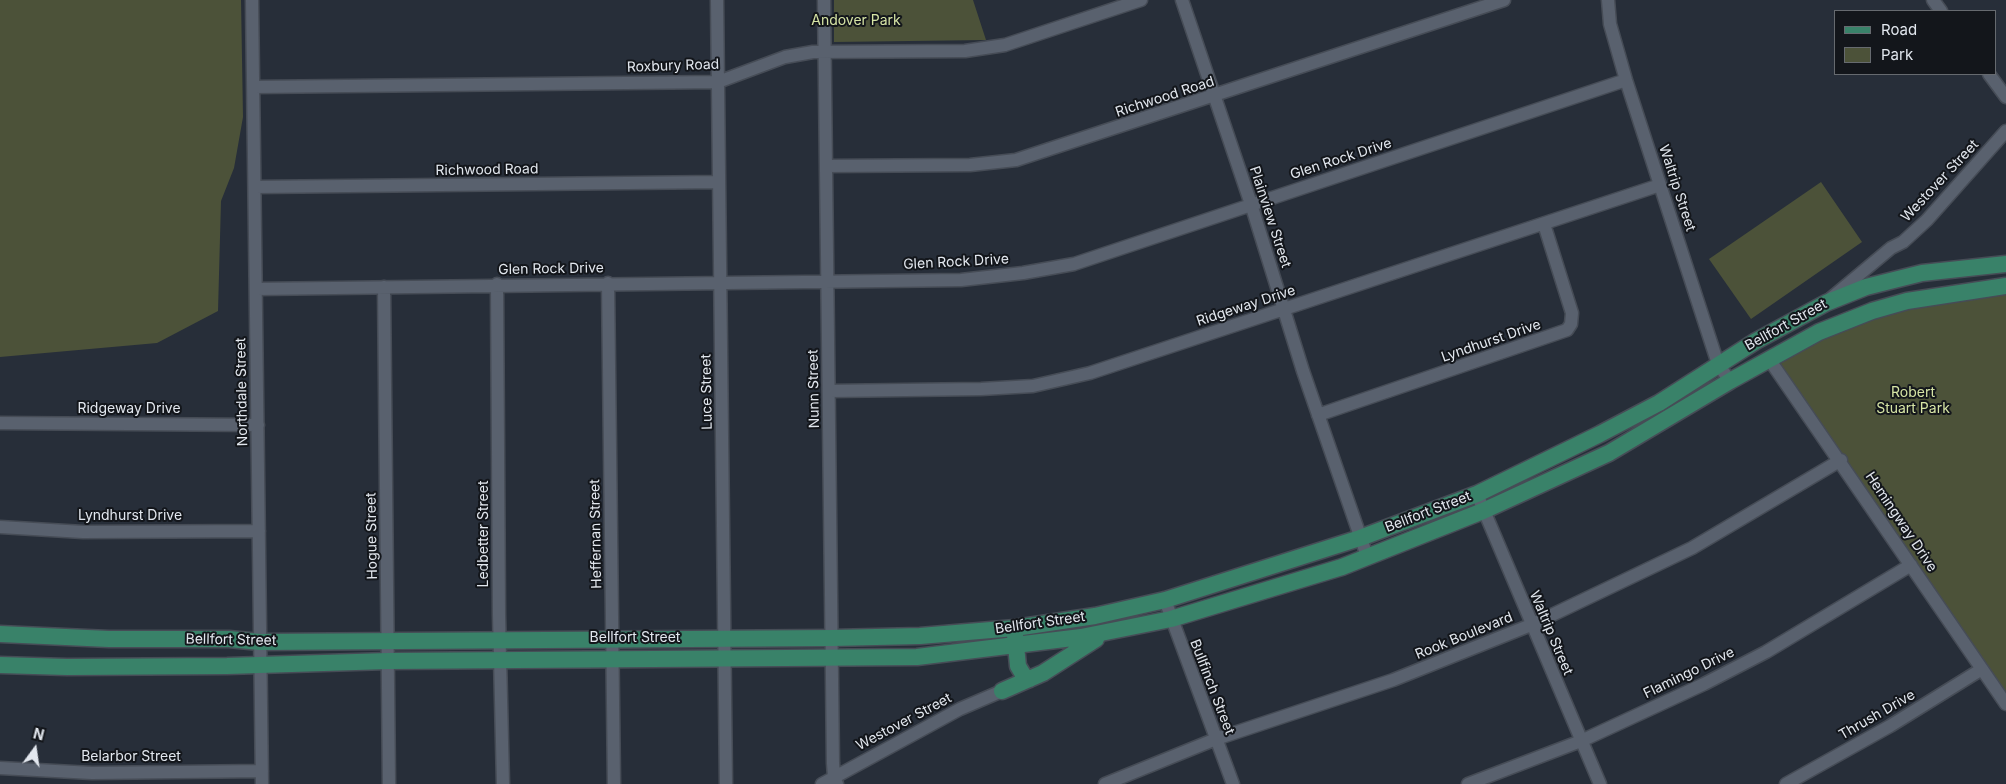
<!DOCTYPE html>
<style>
body{margin:0}
#map{position:relative;width:2006px;height:784px;overflow:hidden;background:#272e39;font-family:Inter,sans-serif}
canvas{display:block}
.legend{position:absolute;left:1834px;top:10px;width:162px;height:65px;box-sizing:border-box;background:#13161b;border:1px solid #666a6f;margin:0;padding:6px 9px;list-style:none;font-size:15px;color:#e2e7ee}
.legend li{display:flex;align-items:center;gap:10px;height:25px}
.legend b{width:25px;border:1px solid #666a6f}
.north{position:absolute;left:10px;top:724px;width:50px;height:50px;-webkit-text-stroke:4px #13161b;paint-order:stroke;rotate:14deg;font-size:14px;font-weight:700;line-height:20px;text-align:center;color:#e2e7ee}
.north::after{content:'';display:block;margin:auto;width:18px;height:22px;background:#e2e7ee;clip-path:polygon(50% 0,100% 100%,50% 72%,0 100%)}
</style>
<div id="map">
<canvas width="2006" height="784"></canvas>
<ul class="legend">
<li><b style="height:6px;background:#398269"></b>Road</li>
<li><b style="height:14px;background:#4c5239"></b>Park</li>
</ul>
<div class="north">N</div>
</div>
<script>
const context = document.querySelector('canvas').getContext('2d');
context.lineJoin = 'round';
function fill(path, color) {
  context.fillStyle = color;
  context.fill(path, 'evenodd');
}
function toPath(rows) {
  const path = new Path2D();
  for (const r of rows) {
    path.moveTo(r[0], r[1]);
    for (let i = 2; i < r.length; i += 2) path.lineTo(r[i], r[i + 1]);
  }
  return path;
}
function strokePath(path, color, width, dash) {
  context.strokeStyle = color;
  context.lineWidth = width;
  context.lineCap = dash ? 'butt' : 'round';
  context.setLineDash(dash || []);
  context.stroke(path);
}
function write(font, color, halo, rows, align = 'center') {
  context.font = font + ' Inter,sans-serif';
  context.lineWidth = 4;
  context.setLineDash([]);
  context.textBaseline = 'middle';
  context.strokeStyle = halo;
  context.fillStyle = color;
  for (const [text, x, y, turn = 0] of rows) {
    context.save();
    context.translate(x, y);
    context.rotate((+turn || 0) * Math.PI / 180);
    context.textAlign = isNaN(turn) ? turn : align;
    if (halo) context.strokeText(text, 0, 0);
    context.fillText(text, 0, 0);
    context.restore();
  }
}
fill(toPath([
 [0,0,241,0,243,117,234,168,221,201,218,311,157,343,0,357],
 [834,0,973,0,986,40,834,42],
 [1821,182,1862,242,1751,319,1709,259],
 [2006,291,2006,700,1777,361,1805,346,1887,313]
]), '#4c5239');
const minor = toPath([
 [252,0,262,784],
 [717,0,726,784],
 [824,0,833,763,834,777,837,784],
 [1182,0,1251,204,1303,371,1367,556],
 [1608,0,1610,24,1626,80,1718,364,1730,381],
 [1933,0,1941,11],
 [1989,74,2006,97],
 [254,87,718,82,785,57,813,52,965,51,1005,45,1141,0],
 [826,166,970,165,1016,160,1504,0],
 [255,187,719,182],
 [608,283,614,784],
 [497,284,499,615,503,784],
 [384,287,389,784],
 [256,289,961,280,1023,273,1074,264,1626,80],
 [1830,299,1891,248,1903,242,1927,220,2006,131],
 [1769,359,2006,704],
 [829,391,981,389,1033,386,1090,373,1660,185],
 [1318,415,1567,330,1571,324,1572,313,1544,224],
 [0,423,258,425],
 [1477,494,1600,784],
 [0,527,83,532,259,531],
 [1165,600,1233,784],
 [0,768,92,773,262,771],
 [822,784,960,709,1002,691],
 [1105,784,1216,739,1393,680,1531,625,1692,548,1841,460],
 [1468,784,1581,741,1704,684,1766,652,1911,565],
 [1786,784,1890,726,1982,669]
]);
const major = toPath([
 [0,634,109,639,229,639,260,642,832,638,920,636,1015,628,1095,616,1165,600,1360,538,1477,494,1600,434,1659,403,1756,341,1826,303,1866,287,1922,273,2006,264],
 [1015,635,1018,666,1024,676,1030,679],
 [0,665,67,667,227,666,388,661,917,657,1081,637,1171,619,1342,567,1483,511,1609,453,1730,381,1819,332,1872,311,1907,301,2006,286],
 [1002,691,1043,673,1096,639]
]);
strokePath(minor, '#464c56', 15);
strokePath(major, '#464c56', 19);
strokePath(minor, '#59616e', 12);
strokePath(major, '#398269', 16);
write('14px', '#d6e4a5', '#13161b', [
 ["Andover Park",856,21],
 ["Robert",1913,393],
 ["Stuart Park",1913,409]
]);
write('14px', '#e2e7ee', '#13161b', [
 ["Roxbury Road",673,66,-2],
 ["Richwood Road",1165,97,-18],
 ["Glen Rock Drive",1341,159,-18],
 ["Richwood Road",487,170,-1],
 ["Westover Street",1940,181,-47],
 ["Waltrip Street",1677,188,72],
 ["Plainview Street",1270,217,72],
 ["Glen Rock Drive",956,262,-3],
 ["Glen Rock Drive",551,269,-1],
 ["Ridgeway Drive",1246,306,-18],
 ["Bellfort Street",1786,325,-29],
 ["Lyndhurst Drive",1491,341,-19],
 ["Nunn Street",814,389,-91],
 ["Northdale Street",242,392,-91],
 ["Luce Street",707,392,-91],
 ["Ridgeway Drive",129,409],
 ["Bellfort Street",1428,512,-21],
 ["Lyndhurst Drive",130,516],
 ["Hemingway Drive",1901,522,56],
 ["Ledbetter Street",484,534,-90],
 ["Heffernan Street",596,534,-91],
 ["Hogue Street",372,536,-91],
 ["Bellfort Street",1040,623,-8],
 ["Waltrip Street",1551,633,67],
 ["Rook Boulevard",1464,636,-22],
 ["Bellfort Street",635,638],
 ["Bellfort Street",231,640,1],
 ["Flamingo Drive",1689,673,-26],
 ["Bullfinch Street",1212,687,69],
 ["Thrush Drive",1877,715,-30],
 ["Westover Street",904,722,-28],
 ["Belarbor Street",131,757]
]);
</script>
